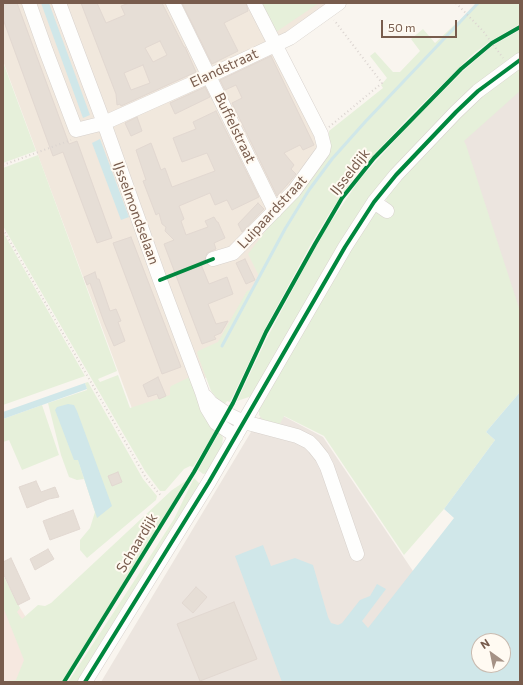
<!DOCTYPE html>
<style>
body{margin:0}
#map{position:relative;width:523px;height:685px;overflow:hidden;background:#f9f5ef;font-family:Commissioner,sans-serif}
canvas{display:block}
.frame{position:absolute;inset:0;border:4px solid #785c4d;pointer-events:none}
.north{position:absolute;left:471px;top:633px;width:40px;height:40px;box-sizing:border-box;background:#fffaf2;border:1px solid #c9bbb0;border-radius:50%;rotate:327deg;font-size:11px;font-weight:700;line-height:16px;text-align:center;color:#785c4d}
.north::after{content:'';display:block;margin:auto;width:14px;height:18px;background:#a59286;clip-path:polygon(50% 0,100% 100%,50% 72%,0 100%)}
.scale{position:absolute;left:381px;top:20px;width:76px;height:18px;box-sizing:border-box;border:2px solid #785c4d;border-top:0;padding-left:5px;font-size:12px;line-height:14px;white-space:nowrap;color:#785c4d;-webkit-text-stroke:3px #fffaf2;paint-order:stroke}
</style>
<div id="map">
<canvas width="523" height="685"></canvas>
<div class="frame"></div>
<div class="north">N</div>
<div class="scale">50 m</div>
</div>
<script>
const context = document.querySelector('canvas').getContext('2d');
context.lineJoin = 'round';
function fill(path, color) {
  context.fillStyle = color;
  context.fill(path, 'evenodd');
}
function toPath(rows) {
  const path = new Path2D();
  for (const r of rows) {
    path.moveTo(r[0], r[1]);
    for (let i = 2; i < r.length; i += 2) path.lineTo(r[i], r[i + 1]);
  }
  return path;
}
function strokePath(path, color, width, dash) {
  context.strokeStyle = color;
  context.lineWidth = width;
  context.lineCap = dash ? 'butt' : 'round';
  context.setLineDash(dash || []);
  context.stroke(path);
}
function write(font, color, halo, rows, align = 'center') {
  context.font = font + ' Commissioner,sans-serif';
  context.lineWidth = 4;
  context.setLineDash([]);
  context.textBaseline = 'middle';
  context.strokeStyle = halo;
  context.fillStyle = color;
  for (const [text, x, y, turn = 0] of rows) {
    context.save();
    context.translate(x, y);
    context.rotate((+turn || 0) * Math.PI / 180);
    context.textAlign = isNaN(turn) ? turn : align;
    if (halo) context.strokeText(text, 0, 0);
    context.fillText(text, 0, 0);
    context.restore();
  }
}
fill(toPath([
 [3,3,340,3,279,45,331,159,190,405,137,422,3,61]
]), '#f1e8dd');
fill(toPath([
 [3,581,46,649,24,682,3,682]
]), '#f6e8e0');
fill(toPath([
 [520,86,520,379,441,160],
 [266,407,323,437,421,583,339,682,101,682]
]), '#ece5df');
fill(toPath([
 [262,3,319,3,276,32],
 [478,3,520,3,520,24,489,42,473,54,409,117,357,173,329,214,312,242,268,323,230,402,227,401,224,405,219,401,211,391,197,353,198,351,218,342,247,291,253,289,259,280,258,274,248,254,277,216,329,139,329,131,383,88,381,85,387,78,370,56,375,52,393,72,400,72,420,51,411,39,423,29,435,43],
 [520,30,520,55,394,169,252,396,237,401,266,340,303,270,326,229,360,179,408,126,463,71,492,46],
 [3,62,36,151,3,163],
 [520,68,520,91,464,141,466,145,520,311,520,392,486,432,495,440,444,509,404,555,324,436,284,416,280,424,265,422,259,415,259,408,320,299,374,213,378,213,391,206,386,201,387,195,407,169,486,91],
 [38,155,117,371,98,379,100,382,118,375,130,408,170,395,170,388,171,386,192,376,217,429,193,467,190,466,184,469,165,491,160,491,145,471,3,226,3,168],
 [3,232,85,376,3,405],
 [88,382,143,479,157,496,156,500,87,558,80,550,80,540,90,528,95,512,97,518,78,460,84,479,77,480,69,477,61,455,48,403,87,390,85,383],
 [42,405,59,455,22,470,9,440,3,442,3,419],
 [220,431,223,438,221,450,208,473,203,474,198,470],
 [194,478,201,485,78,682,68,682,142,569,174,519],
 [187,480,62,682,3,682,3,680,6,681,16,680,24,660,3,607,3,575,20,608,17,612,22,619,38,605,45,606,51,603,172,490]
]), '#e6f0da');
fill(toPath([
 [41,3,49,3,90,115,83,118],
 [100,139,129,217,121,220,92,143],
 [85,383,87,389,3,419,3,412],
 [520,392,520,682,282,682,235,556,263,545,271,566,295,558,313,565,328,617,331,623,338,625,342,623,360,600,370,596,377,584,386,589,362,621,368,628,454,518,444,509,495,440,486,432],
 [479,641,503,641,503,665,479,665],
 [68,404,74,405,77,411,112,506,97,518,78,460,74,460,55,410,57,407]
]), '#d0e7e9');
strokePath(toPath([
 [222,346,285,229,309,190,332,159,365,122,478,3]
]), '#d0e7e9', 3);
const building = toPath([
 [3,3,17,3,69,144,77,141,112,238,97,243,63,152,53,156,3,19,3,3],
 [81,3,97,3,106,23,125,15,121,6,129,3,162,3,184,47,185,47,196,72,121,106,120,104,117,105,116,94,81,3],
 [160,41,167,55,153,62,145,48,160,41],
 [143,65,150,83,131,90,124,73,143,65],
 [182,3,246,3,248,11,224,23,238,51,212,64,182,3],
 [271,56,314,145,303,150,300,145,284,153,294,165,291,169,296,174,287,185,277,196,232,103,242,98,236,85,225,90,220,80,271,56],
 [205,87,210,97,175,114,170,103,205,87],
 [216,111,259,197,232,210,227,200,215,205,210,193,179,206,184,219,181,221,186,235,208,227,205,221,214,217,217,222,218,222,225,238,214,243,216,249,207,253,205,260,200,262,209,284,227,277,233,294,208,304,216,324,228,321,221,333,214,336,216,339,202,344,164,244,174,240,165,231,166,227,162,224,159,213,156,215,143,181,146,180,136,150,151,143,161,170,165,168,172,187,215,171,207,153,182,162,173,138,196,129,193,122,216,111],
 [137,117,142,131,131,136,125,123,137,117],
 [258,203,264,209,242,232,238,224,258,203],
 [131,237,181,367,162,374,113,243,131,237],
 [245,259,255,280,246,284,236,263,245,259],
 [95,272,97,279,99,279,110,311,116,309,121,321,118,322,125,341,114,346,104,322,90,283,87,285,84,277,95,272],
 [158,377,166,396,159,399,157,394,148,397,143,385,158,377],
 [118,472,122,482,112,486,108,476,118,472],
 [36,481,41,492,55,487,59,497,49,499,27,508,19,487,36,481],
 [73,510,80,529,50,540,43,521,73,510],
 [48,549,54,559,35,570,30,559,48,549],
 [11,558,30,599,18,605,3,573,3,562,11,558],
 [196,587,207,597,193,613,182,603,196,587],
 [234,602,257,659,200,681,177,624,234,602]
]);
fill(building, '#e6ded6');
strokePath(building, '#e2d8d1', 1);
const minor = toPath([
 [29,3,46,51,76,130,104,123,209,76,290,38,339,3],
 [59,3,104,123,160,280,202,392,207,408,216,423,236,436],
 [173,3,275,211],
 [374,202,387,211],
 [213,259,233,253,294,191,323,151,324,146,321,134,254,3],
 [206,397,211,403,227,414,244,422,297,436,309,442,314,447,322,457,327,467,357,554],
 [85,682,209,482,345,247,374,202,396,175,456,112,478,91,520,60]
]);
strokePath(minor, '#d8d2cd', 15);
strokePath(toPath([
 [456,3,483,31,503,58],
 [329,127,382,83,334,20],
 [3,165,71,140],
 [3,229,146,478,162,497]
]), '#dbd4d0', 2, [1, 3]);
strokePath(minor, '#fefefd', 14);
strokePath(toPath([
 [160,280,213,259],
 [64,682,194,472,233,403,266,332,315,244,342,198,374,158,461,69,492,43,520,27],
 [85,682,209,482,345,247,374,202,396,175,456,112,478,91,520,60]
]), '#00873e', 4);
write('14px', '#785c4d', '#fffaf2', [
 ["Elandstraat",224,68,-25],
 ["Buffelstraat",235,128,64],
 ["IJsseldijk",350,172,-52],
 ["Luipaardstraat",272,212,-47],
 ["IJsselmondselaan",136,213,70],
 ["Schaardijk",137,543,-59]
]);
</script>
